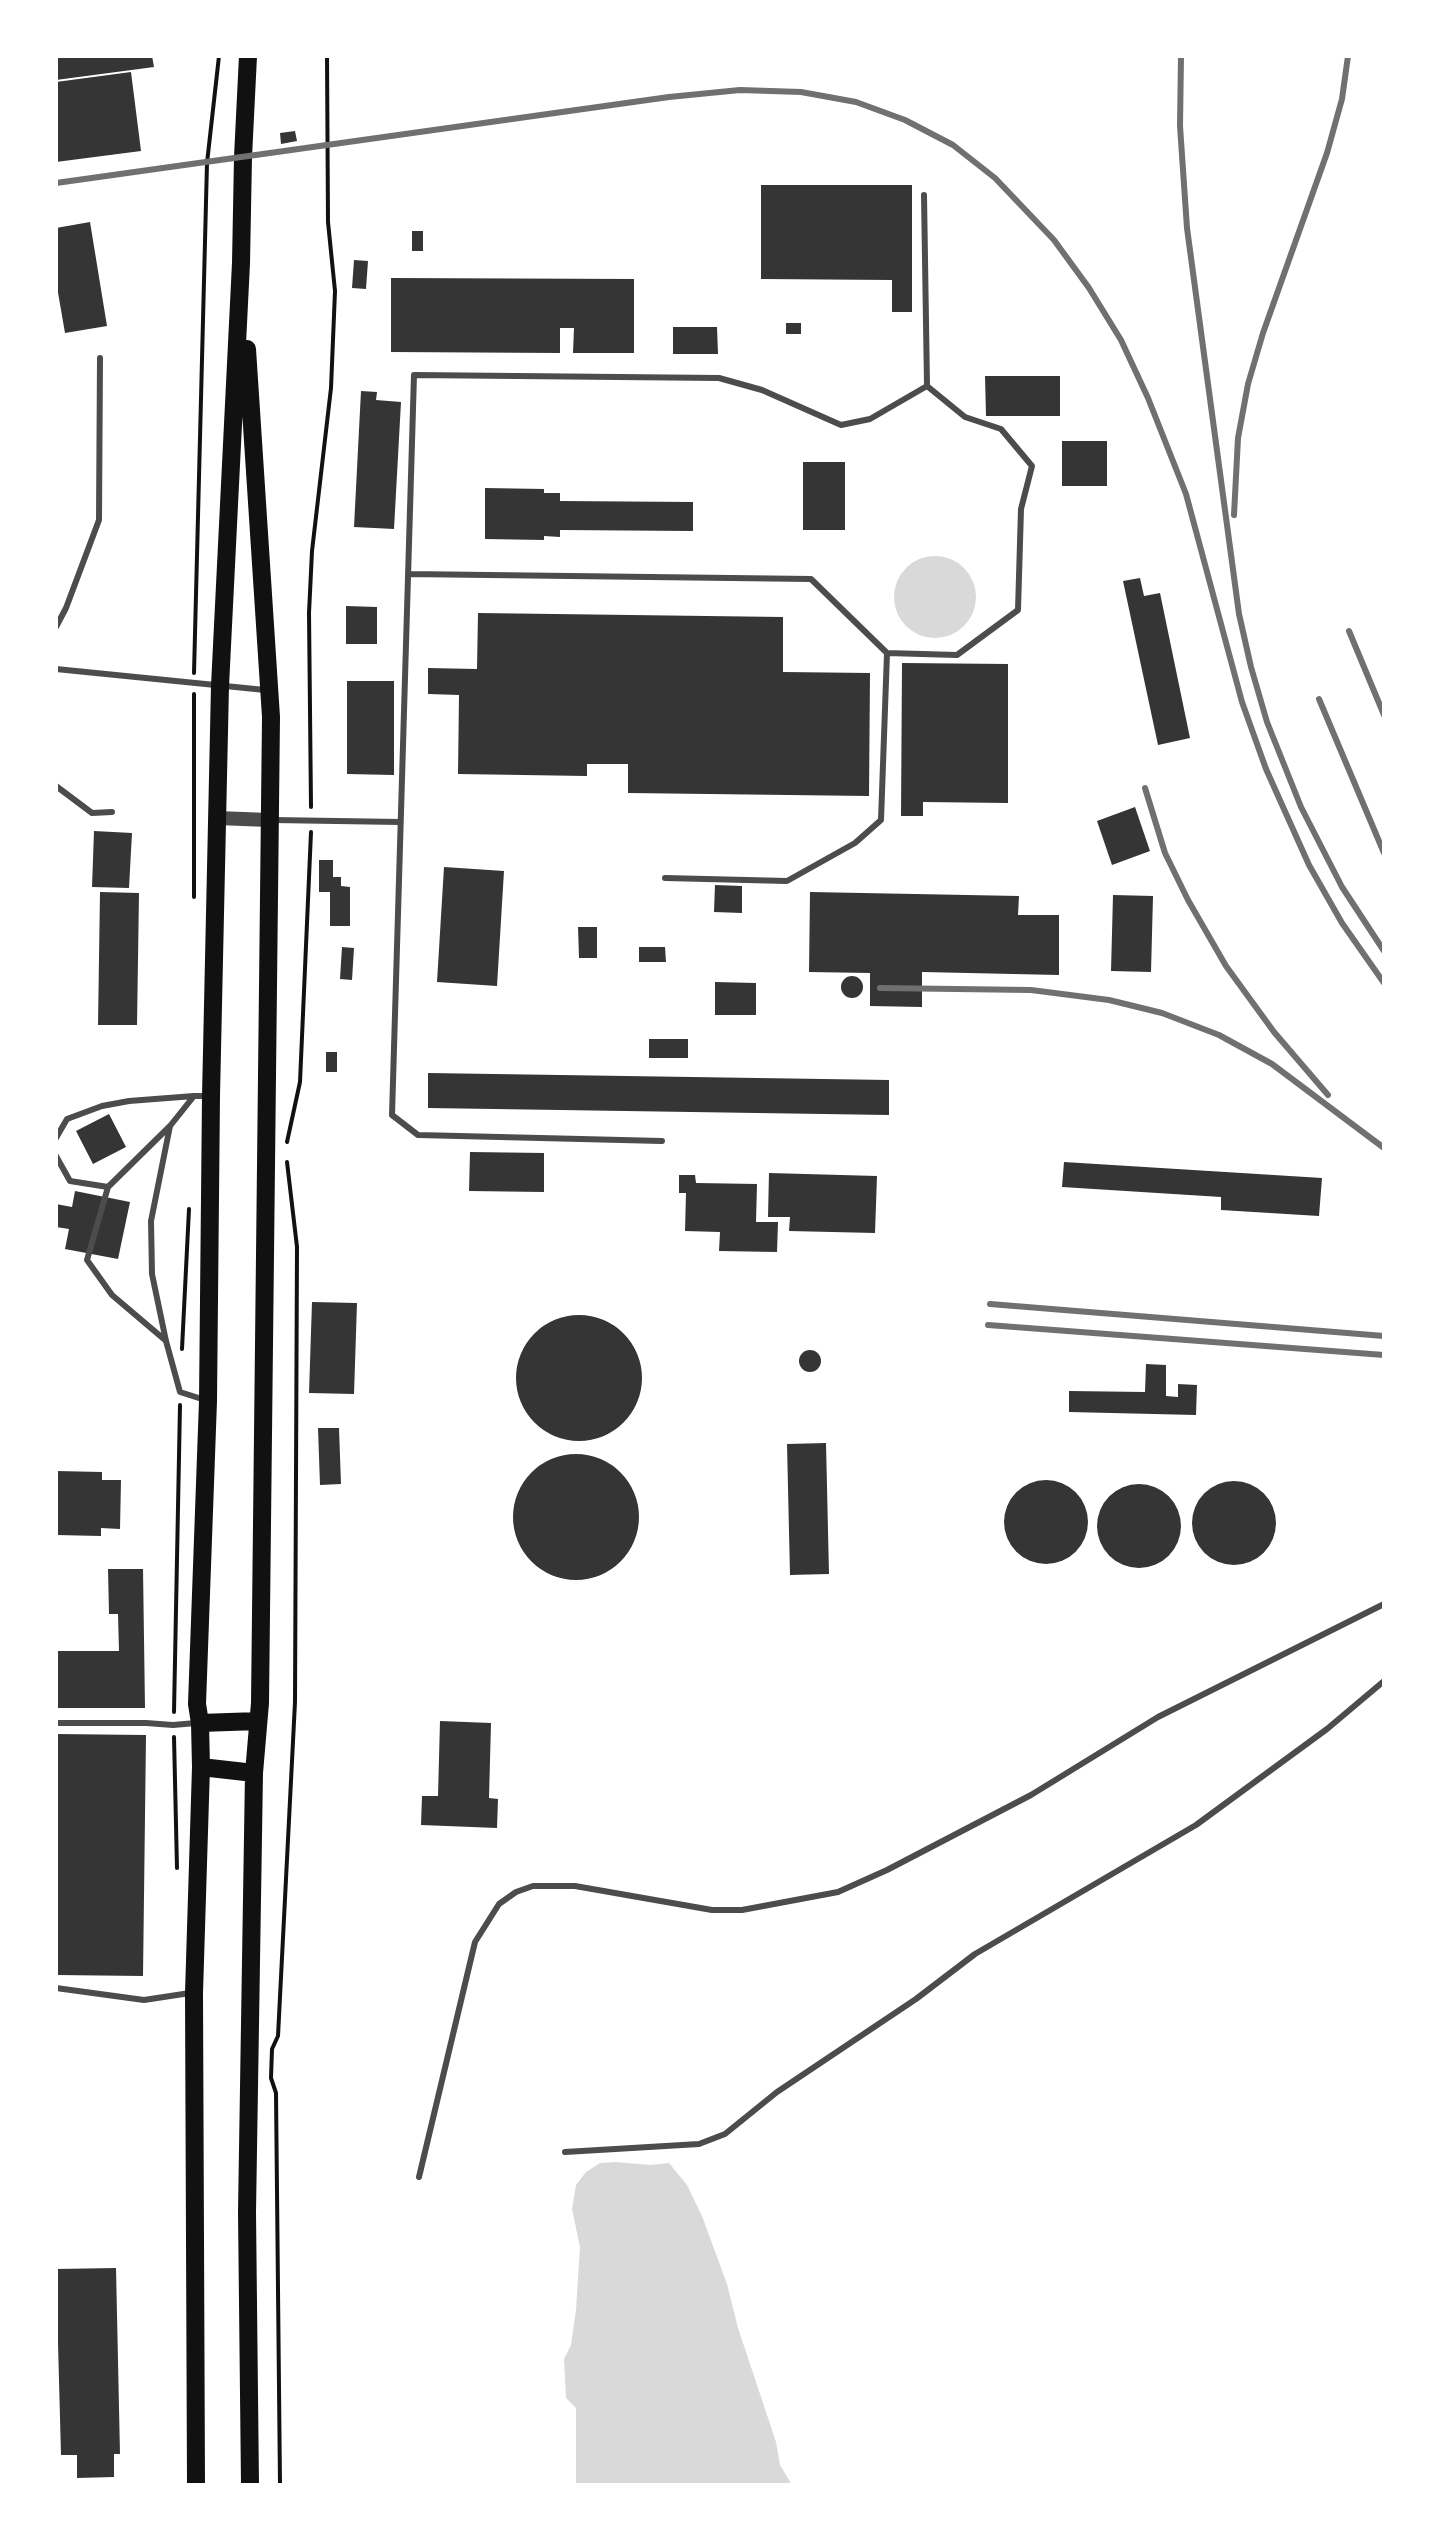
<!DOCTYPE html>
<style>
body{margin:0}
#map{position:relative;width:1440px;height:2541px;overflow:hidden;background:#fff;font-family:Manrope,sans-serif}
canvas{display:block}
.frame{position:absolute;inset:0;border:58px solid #fff;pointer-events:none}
</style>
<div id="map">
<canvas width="1440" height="2541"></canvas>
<div class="frame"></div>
</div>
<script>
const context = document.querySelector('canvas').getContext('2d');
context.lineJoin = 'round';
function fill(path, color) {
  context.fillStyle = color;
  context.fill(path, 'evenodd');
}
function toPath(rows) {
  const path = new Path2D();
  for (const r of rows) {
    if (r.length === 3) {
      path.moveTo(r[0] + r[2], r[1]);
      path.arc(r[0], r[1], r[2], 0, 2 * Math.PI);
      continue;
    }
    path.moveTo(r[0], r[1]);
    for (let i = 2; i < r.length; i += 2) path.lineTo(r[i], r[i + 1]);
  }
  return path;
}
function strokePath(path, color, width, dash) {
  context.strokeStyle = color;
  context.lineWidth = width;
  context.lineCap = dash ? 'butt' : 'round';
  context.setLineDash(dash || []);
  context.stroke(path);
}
fill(toPath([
 [935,597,41],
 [616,2162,650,2165,669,2163,687,2185,702,2216,727,2284,738,2328,776,2442,780,2465,792,2485,576,2485,576,2408,566,2398,564,2359,571,2345,576,2310,580,2247,572,2209,576,2185,586,2172,600,2163]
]), '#d9d9d9');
fill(toPath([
 [56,56,152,56,154,67,56,80],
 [131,72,141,151,56,162,56,82],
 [295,131,297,141,281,144,280,133],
 [761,185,912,185,912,312,892,312,892,280,761,279],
 [90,222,107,326,65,333,56,281,56,228],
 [412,231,423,231,423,251,412,251],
 [354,260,368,261,366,289,352,288],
 [391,278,634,279,634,353,573,353,574,328,560,328,560,353,391,352],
 [786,323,801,323,801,334,786,334],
 [673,327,717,327,718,354,673,354],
 [985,376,1060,376,1060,416,986,416],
 [361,391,377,392,376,400,401,402,394,529,354,527],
 [1062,441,1107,441,1107,486,1062,486],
 [803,462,845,462,845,530,803,530],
 [485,488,544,489,544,493,560,493,560,501,693,502,693,531,560,530,560,537,544,536,544,540,485,539],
 [1140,578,1144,596,1160,593,1190,738,1158,745,1123,581],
 [346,606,377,607,377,644,346,644],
 [478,613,783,617,783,672,870,673,869,796,628,793,628,764,587,764,587,776,458,774,459,695,428,694,428,668,477,669],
 [902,663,1008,664,1008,803,923,802,923,816,901,816],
 [347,681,394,681,394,775,347,774],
 [1135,807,1150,851,1112,865,1097,821],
 [94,831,132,833,129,888,92,887],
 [319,860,333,860,333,877,341,877,341,886,350,887,350,926,330,926,330,892,319,892],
 [444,867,504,871,497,986,437,982],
 [715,885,742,886,742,913,714,912],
 [100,892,139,893,137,1025,98,1025],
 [810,892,1019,896,1018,915,1059,915,1059,975,922,972,922,1007,870,1006,870,973,809,972],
 [1113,895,1153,896,1151,972,1111,971],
 [578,927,597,927,597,958,579,958],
 [342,947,354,948,352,980,340,979],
 [639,947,665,947,666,962,639,962],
 [852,987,11],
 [715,982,756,983,756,1015,715,1015],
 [649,1039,688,1039,688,1058,649,1058],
 [326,1052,337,1052,337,1072,326,1072],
 [428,1073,889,1080,889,1115,428,1108],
 [109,1114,126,1147,93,1164,76,1131],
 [470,1152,544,1153,544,1192,469,1191],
 [1064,1162,1322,1178,1319,1216,1221,1210,1221,1197,1062,1187],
 [769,1173,877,1176,875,1233,789,1231,790,1217,768,1217],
 [679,1175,695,1175,696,1183,757,1184,756,1222,778,1222,777,1252,719,1251,720,1232,685,1231,686,1193,679,1193],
 [75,1191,130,1202,118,1259,65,1249,69,1229,56,1227,56,1204,72,1207],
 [312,1302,357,1303,354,1394,309,1393],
 [579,1378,63],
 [810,1361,11],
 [1146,1364,1166,1365,1166,1396,1178,1397,1178,1384,1197,1385,1196,1415,1069,1412,1069,1391,1145,1392],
 [318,1428,339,1428,341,1484,320,1485],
 [826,1443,829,1574,790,1575,787,1444],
 [576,1517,63],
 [56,1471,102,1472,102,1480,121,1480,120,1529,101,1528,101,1536,56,1535],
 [1046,1522,42],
 [1234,1523,42],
 [1139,1526,42],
 [108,1569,143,1569,145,1708,56,1708,56,1651,119,1651,118,1614,109,1614],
 [440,1721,491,1723,489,1798,498,1799,497,1828,421,1825,422,1796,438,1796],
 [56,1734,146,1735,143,1976,56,1975],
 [116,2268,120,2454,114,2454,114,2477,77,2478,77,2455,61,2455,56,2269]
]), '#353535');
strokePath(toPath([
 [194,673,207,163,219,56],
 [311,807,309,613,312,551,331,388,335,291,328,222,327,56],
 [194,897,194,694],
 [287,1142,300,1082,311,832],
 [182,1349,189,1209],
 [174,1712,180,1405],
 [174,1737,177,1868],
 [280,2485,276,2093,271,2078,272,2049,278,2036,295,1702,297,1247,287,1162]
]), '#111', 4);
strokePath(toPath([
 [408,574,811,579,887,653],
 [56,627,66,608,99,520,100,358],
 [56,669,265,690],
 [56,786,92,813,112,812],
 [273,820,400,822],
 [665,878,787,881,855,843,881,820,887,653,957,655,1018,610,1021,509,1032,466,1001,429,965,417,927,386],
 [56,1138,67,1119,102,1106,129,1101,194,1096],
 [662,1141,418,1135,392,1115,414,375,719,378,762,390,841,425,870,419,927,386,924,195],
 [56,1156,70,1181,108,1187],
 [165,1340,112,1295,87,1260,108,1187,170,1126],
 [205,1400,180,1392,166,1341,152,1274,151,1221,170,1126,194,1096,207,1096],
 [56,1723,146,1723,173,1725,196,1723],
 [56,1988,144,2000,190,1993],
 [565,2152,699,2144,725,2134,777,2092,916,1999,975,1954,1196,1825,1327,1729,1384,1681],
 [419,2177,475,1942,499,1904,516,1892,533,1886,575,1886,712,1910,742,1910,838,1892,887,1870,1031,1795,1158,1717,1384,1604]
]), '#4c4c4c', 6);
strokePath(toPath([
 [217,818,269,820]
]), '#4c4c4c', 14);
strokePath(toPath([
 [247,349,271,717,260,1703,254,1773,247,2212,250,2485],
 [200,1723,258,1721],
 [201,1767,254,1773],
 [196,2485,194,1993,201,1767,200,1723,197,1704,208,1401,211,1096,220,686,241,263,243,157,248,56]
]), '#111', 18);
strokePath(toPath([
 [1181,56,1180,126,1187,228,1239,614,1251,667,1267,722,1301,807,1342,887,1384,951],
 [56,183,669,97,740,90,801,92,856,102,905,120,953,145,995,178,1054,240,1089,288,1121,340,1148,398,1186,494,1242,702,1266,769,1309,865,1342,923,1384,983],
 [1234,515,1238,438,1248,384,1263,333,1327,153,1342,99,1348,56],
 [1349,631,1384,715],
 [1319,699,1384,853],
 [1145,788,1165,853,1188,900,1226,966,1274,1032,1328,1095],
 [880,988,1031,990,1109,1000,1162,1013,1219,1035,1272,1064,1384,1148],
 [990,1304,1384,1336],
 [988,1325,1384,1355]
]), '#707070', 6);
</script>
